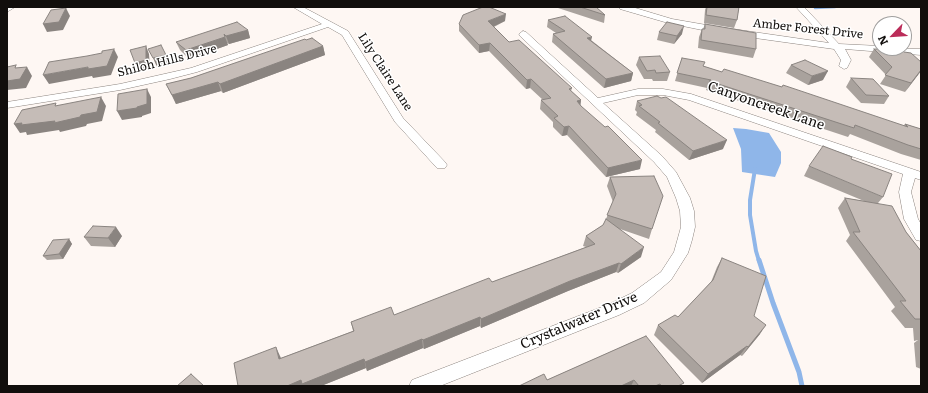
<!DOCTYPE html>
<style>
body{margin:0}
#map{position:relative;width:928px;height:393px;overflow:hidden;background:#fef7f3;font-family:Literata,serif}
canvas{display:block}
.frame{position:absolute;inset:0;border:8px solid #110e0c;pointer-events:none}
.north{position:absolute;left:872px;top:16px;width:40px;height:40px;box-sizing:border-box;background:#fff;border:1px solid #a09f9e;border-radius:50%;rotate:245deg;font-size:11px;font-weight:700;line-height:16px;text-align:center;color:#110e0c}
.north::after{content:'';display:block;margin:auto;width:14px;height:18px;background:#bb2c59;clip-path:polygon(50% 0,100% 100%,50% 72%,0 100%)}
</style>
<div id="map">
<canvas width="928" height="393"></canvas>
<div class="frame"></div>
<div class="north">N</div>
</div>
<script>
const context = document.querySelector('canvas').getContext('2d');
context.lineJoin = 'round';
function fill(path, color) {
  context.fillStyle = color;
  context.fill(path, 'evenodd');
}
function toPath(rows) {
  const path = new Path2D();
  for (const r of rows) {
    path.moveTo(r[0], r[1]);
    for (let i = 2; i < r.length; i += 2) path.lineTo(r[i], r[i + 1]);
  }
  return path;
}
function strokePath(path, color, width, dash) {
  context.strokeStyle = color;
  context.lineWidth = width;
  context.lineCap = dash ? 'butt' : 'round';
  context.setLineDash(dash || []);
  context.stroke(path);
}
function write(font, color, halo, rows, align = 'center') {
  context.font = font + ' Literata,serif';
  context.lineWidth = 3;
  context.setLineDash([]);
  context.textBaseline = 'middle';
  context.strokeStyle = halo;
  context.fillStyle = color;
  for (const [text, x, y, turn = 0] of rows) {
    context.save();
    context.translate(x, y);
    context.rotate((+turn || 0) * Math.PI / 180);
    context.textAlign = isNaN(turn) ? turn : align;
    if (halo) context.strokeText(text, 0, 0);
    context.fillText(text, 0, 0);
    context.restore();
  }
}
fill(toPath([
 [733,128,746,129,769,133,781,152,781,163,775,177,742,172,741,149]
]), '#8fb6e9');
strokePath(toPath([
 [815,8,835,7]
]), '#8fb6e9', 2.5);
strokePath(toPath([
 [755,169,750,200,750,215,756,251,759,261]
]), '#8fb6e9', 4);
strokePath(toPath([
 [759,260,773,303,799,372,802,386]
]), '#8fb6e9', 5);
const street = toPath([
 [7,7,15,7,7,12,7,7],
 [293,7,303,7,348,31,403,118,445,162,447,165,445,168,437,168,395,122,342,35,328,27,197,72,170,79,120,90,7,108,7,102,120,84,191,68,322,24,293,7],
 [619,7,632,7,672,19,712,26,829,43,796,7,804,7,839,44,880,46,880,48,921,49,921,55,845,49,851,60,847,68,844,69,839,66,841,60,834,49,712,32,668,23,620,9,619,7],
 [523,31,526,32,598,98,638,89,663,89,691,94,921,172,921,180,915,178,911,192,918,219,921,224,921,241,916,240,904,219,899,192,903,174,689,100,663,95,638,95,603,103,662,156,676,172,690,198,694,211,695,227,692,240,688,253,671,280,644,303,619,315,440,386,409,386,412,380,607,305,632,293,661,272,674,252,681,227,680,211,676,198,667,177,654,162,520,36,519,34,523,31]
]);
strokePath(street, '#8c847f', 1);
fill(street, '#fff');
fill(toPath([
 [558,7,596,7,605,15,604,23,558,8],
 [706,7,739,7,737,20,734,28,704,23,705,10],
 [548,20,591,40,633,73,631,81,604,88,552,42,553,34,556,33,547,27],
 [505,21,494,27,509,42,572,88,571,91,581,100,580,105,640,169,606,177,567,135,562,136,553,127,553,122,540,109,541,100,543,100,530,88,526,89,489,51,479,53,459,31,459,24],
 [705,24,756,49,753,58,698,48,699,37,702,29,703,29],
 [248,30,250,38,229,44,227,43,228,45,189,59,180,50,176,42],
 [659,32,682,34,674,44,657,40],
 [306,40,323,46,325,55,223,93,221,91,176,104,166,84,191,78],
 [874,49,921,71,905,92,880,84,886,75,869,57],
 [639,57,670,72,667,81,653,81,652,79,644,79,636,65],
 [682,58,703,66,722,72,782,87,903,126,905,124,921,129,921,160,901,154,850,134,848,137,706,90,707,88,675,81],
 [791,65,823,80,808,85,786,73],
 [851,78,889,96,884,104,861,103,846,87],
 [637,101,723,149,689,160,655,132,656,130,636,115,637,112,635,110],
 [809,166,883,197,878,203,906,232,921,251,921,369,916,367,914,343,918,340,914,341,913,328,905,328,891,311,895,307,846,241,850,235,838,208,845,198,864,201,804,176],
 [610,177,652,229,649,239,620,229,641,257,618,273,616,272,568,291,481,328,480,326,424,349,423,348,367,371,366,368,321,386,238,386,280,356,281,358,353,331,351,322,394,315,492,282,586,247,583,246,586,236,603,225,606,219,613,202,607,186],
 [122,236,115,247,91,246,84,237],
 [69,239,72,244,63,259,47,260,43,256],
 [722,258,754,316,760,334,742,356,740,355,702,383,654,335,658,325,678,317,711,282,717,267],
 [646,336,682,386,519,386,547,380]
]), '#a9a29d');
fill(toPath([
 [66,8,70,16,63,30,47,32,43,24],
 [506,14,505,21,488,29,488,21],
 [684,26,682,34,674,44,677,36],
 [248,30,250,38,229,44,226,36],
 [225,37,228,45,189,59,186,50],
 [592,37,590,45,587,38],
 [490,43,489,51,479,53,479,45],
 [146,46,149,54,150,68,139,71,135,63],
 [323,46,325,55,223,93,220,84],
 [114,49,118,57,111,75,93,78,92,76,49,84,43,75,88,67],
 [166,55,170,63,157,67,153,58],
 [27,67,32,76,26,88,7,90,7,81],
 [921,70,921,71,905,92,911,83],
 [828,71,823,80,808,85,812,76],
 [633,73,631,81,604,88,606,79],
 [531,79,530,88,526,89,527,80],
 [218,82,221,91,176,104,172,95],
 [147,89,151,97,151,113,142,116,142,117,122,120,117,111,137,107],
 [101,97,106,106,102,121,87,124,86,126,60,132,59,130,27,135,26,132,20,133,14,124],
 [581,100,580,109,577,101],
 [569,126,567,135,562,136,564,127],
 [727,140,723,149,689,160,693,151],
 [642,160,640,169,606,177,608,168],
 [116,227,122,236,115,247,108,238],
 [69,239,72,244,63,259,59,254],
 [644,247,641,257,618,273,621,264],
 [619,263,616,272,568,291,481,328,481,319,570,281],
 [480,317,480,326,424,349,423,340],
 [766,325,760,334,742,356,748,347],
 [422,339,423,348,367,371,365,362],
 [747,346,740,355,702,383,708,374],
 [276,347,280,356,283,368,279,359],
 [364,359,366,368,321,386,287,386,301,380],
 [634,380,631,386,621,386]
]), '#8a8480');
const building = toPath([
 [483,7,489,7,506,14,488,21,509,42,519,40,572,88,569,89,581,100,577,101,581,106,605,127,608,126,642,160,608,168,569,126,564,127,554,118,558,116,541,100,551,98,531,79,527,80,490,43,479,45,459,24,463,15,483,7],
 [580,7,596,7,605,15,580,7],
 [707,7,739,7,737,20,706,15,707,7],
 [66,8,59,22,43,24,51,10,66,8],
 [565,16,592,37,587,38,633,73,606,79,553,34,565,31,548,20,565,16],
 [237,22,248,30,226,36,224,34,225,37,186,50,176,42,237,22],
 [667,22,684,26,677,36,659,32,667,22],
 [705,24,756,33,756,49,701,40,702,29,705,29,705,24],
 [312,38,323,46,220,84,218,82,172,95,166,84,191,78,305,39,306,40,312,38],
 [161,45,166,55,153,58,148,49,161,45],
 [146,46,146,60,135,63,130,50,146,46],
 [114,49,107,66,88,69,88,67,43,75,49,62,87,56,102,53,102,51,114,49],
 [874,49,902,50,904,52,911,53,921,62,921,70,911,83,885,75,892,67,874,49],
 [660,56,670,72,656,73,655,70,647,71,639,57,660,56],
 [682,58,705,62,703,66,722,72,724,69,782,87,783,85,908,127,905,124,921,129,921,149,908,145,855,125,854,128,709,81,711,80,677,73,682,58],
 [805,60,828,71,812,76,791,65,805,60],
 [16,65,15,68,27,67,20,79,7,81,7,67,16,65],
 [851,78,873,79,889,96,866,95,851,78],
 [147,89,147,104,137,107,137,108,117,111,118,94,147,89],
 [657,96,661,98,666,97,727,140,693,151,658,123,660,122,639,106,642,105,637,101,657,96],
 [101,97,97,112,81,115,80,117,54,123,55,121,21,125,22,123,14,124,22,110,56,103,55,106,101,97],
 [823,146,852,157,851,159,892,174,883,197,809,166,823,146],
 [654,176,663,196,652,229,607,215,616,194,610,177,654,176],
 [845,198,892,206,906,232,921,251,921,319,915,319,900,301,906,301,853,232,860,232,845,198],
 [606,219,644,247,621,264,619,263,570,281,481,319,480,317,423,340,422,339,365,362,364,359,302,384,301,380,287,386,238,386,234,363,276,347,279,359,354,331,351,322,391,307,394,315,489,278,492,282,595,244,586,236,603,225,606,219],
 [93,226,116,227,108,238,84,237,93,226],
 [69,239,59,254,43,256,53,240,69,239],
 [722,258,766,276,754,316,766,325,748,347,747,346,708,374,658,325,675,315,678,317,713,280,722,258],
 [646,336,684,383,678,386,661,386,660,384,655,386,639,386,634,380,621,386,519,386,544,374,547,380,646,336],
 [191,374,204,386,177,386,191,374]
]);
fill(building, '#c5bcb7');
strokePath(building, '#8a8480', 1);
write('12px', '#110e0c', '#fff', [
 ["Amber Forest Drive",808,29,6],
 ["Shiloh Hills Drive",167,61,-14],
 ["Lily Claire Lane",385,72,57]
]);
write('14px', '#110e0c', '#fff', [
 ["Canyoncreek Lane",766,106,19],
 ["Crystalwater Drive",579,321,-23]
]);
</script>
